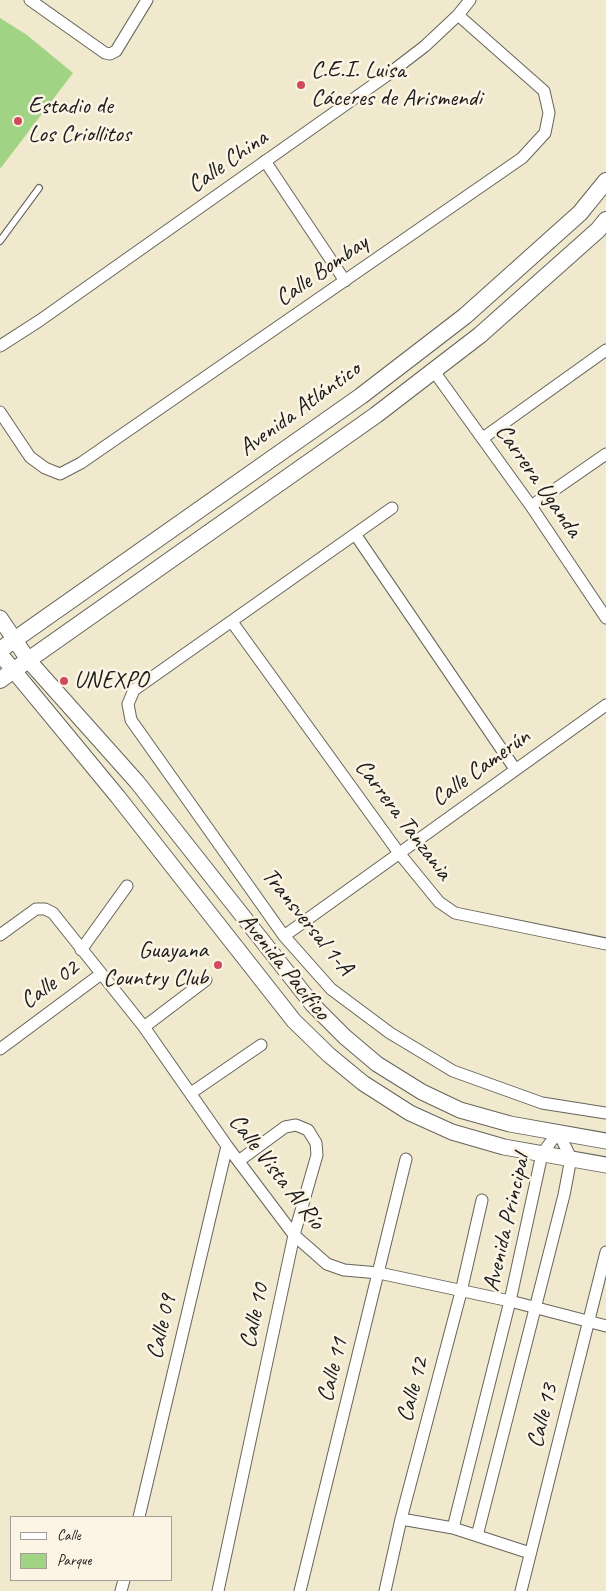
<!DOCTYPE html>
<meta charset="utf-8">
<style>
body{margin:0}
#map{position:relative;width:606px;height:1591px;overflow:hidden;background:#f0e9ce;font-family:Caveat,sans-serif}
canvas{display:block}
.legend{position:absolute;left:10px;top:1516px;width:162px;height:65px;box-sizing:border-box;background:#fcf5e5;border:1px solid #a29e95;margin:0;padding:6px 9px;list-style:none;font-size:15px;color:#1c1c1c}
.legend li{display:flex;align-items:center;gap:10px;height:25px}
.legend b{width:25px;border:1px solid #a29e95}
</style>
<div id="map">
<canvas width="606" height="1591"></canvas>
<ul class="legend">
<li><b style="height:6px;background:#fff"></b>Calle</li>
<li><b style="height:14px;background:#a0d484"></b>Parque</li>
</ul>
</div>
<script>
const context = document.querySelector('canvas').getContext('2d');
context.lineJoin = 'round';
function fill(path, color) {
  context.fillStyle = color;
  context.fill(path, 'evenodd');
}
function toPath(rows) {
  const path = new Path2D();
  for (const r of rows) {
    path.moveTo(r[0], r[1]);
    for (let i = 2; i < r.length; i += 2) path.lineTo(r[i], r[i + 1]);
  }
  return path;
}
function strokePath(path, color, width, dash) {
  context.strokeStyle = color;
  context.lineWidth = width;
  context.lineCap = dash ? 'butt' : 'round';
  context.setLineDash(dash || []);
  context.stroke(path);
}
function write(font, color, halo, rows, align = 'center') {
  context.font = font + ' Caveat,sans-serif';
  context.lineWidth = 5;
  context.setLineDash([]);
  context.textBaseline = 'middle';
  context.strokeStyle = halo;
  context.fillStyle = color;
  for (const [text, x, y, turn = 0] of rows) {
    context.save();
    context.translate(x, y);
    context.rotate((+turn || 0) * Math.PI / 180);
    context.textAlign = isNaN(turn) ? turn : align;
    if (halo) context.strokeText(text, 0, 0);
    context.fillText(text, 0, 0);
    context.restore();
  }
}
fill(toPath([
 [0,18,27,35,73,73,0,169]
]), '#a0d484');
const service = toPath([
 [0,241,39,188]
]);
const minor = toPath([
 [30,0,105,53,110,54,116,51,147,0],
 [265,161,345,281],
 [0,346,39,321,386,76,425,46,458,15,470,0],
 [433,370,531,506,606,618],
 [0,412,30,457,45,468,60,474,81,463,522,158,545,133,549,113,544,91,458,15],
 [483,438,606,350],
 [531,506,606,454],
 [392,508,134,690,128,704,131,720,284,936,331,989,390,1033,453,1071,542,1103,606,1113],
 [355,534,515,769],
 [232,622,399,853,439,902,455,913,606,944],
 [0,935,36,909,45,909,53,913,144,1027,227,1146,294,1235,327,1264,344,1270,379,1273,510,1301,606,1326],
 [284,936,606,705],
 [81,950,127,886],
 [144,1027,206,980],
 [0,1049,101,974],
 [191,1093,261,1045],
 [139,1517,227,1146],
 [401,1519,453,1528,530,1553],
 [453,1528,510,1301,542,1154,558,1132,571,1158,564,1195,477,1536],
 [121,1591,124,1580],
 [218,1591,294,1235,317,1155,316,1143,308,1130,296,1125,285,1127,240,1160],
 [300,1591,406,1159],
 [385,1591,401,1519,461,1292,482,1200],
 [521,1591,606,1252]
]);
const tertiary = toPath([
 [0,618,29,661,137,782,313,1005,345,1037,377,1064,422,1092,460,1110,510,1124,606,1141],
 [0,654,118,797,294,1021,329,1055,363,1083,410,1113,452,1132,504,1147,606,1165]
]);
const secondary = toPath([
 [0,650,361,396,465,316,580,213,606,181],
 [0,680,376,415,480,335,598,230,606,220]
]);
strokePath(service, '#66645a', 8);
strokePath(minor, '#66645a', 13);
strokePath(tertiary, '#66645a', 17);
strokePath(secondary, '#66645a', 18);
strokePath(service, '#fff', 5.5);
strokePath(minor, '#fff', 11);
strokePath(tertiary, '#fff', 15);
strokePath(secondary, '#fff', 16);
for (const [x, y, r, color] of [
 [301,85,5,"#d1495b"],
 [18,121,5,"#d1495b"],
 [64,681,5,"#d1495b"],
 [218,965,5,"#d1495b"]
]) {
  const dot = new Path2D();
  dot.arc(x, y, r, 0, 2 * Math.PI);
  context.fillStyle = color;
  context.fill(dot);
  strokePath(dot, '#fcf5e5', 2);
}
write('24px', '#1c1c1c', '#fcf5e5', [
 ["C.E.I. Luisa",311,71],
 ["Cáceres de Arismendi",311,99],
 ["Estadio de",28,107],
 ["Los Criollitos",28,135],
 ["UNEXPO",74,681],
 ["Guayana",208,951,"right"],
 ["Country Club",208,979,"right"]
], 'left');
write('24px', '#1c1c1c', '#fcf5e5', [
 ["Calle China",228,162,-35],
 ["Calle Bombay",322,271,-35],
 ["Avenida Atlántico",300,409,-36],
 ["Carrera Uganda",538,481,55],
 ["Calle Camerún",481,768,-36],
 ["Carrera Tanzania",403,820,53],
 ["Transversal 1-A",307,922,51],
 ["Avenida Pacífico",284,967,51],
 ["Calle 02",50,985,-36],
 ["Calle Vista Al Río",276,1172,52],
 ["Avenida Principal",507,1223,-77],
 ["Calle 10",255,1316,-78],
 ["Calle 09",162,1327,-77],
 ["Calle 11",333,1370,-76],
 ["Calle 12",413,1390,-75],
 ["Calle 13",543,1416,-76]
]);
</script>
